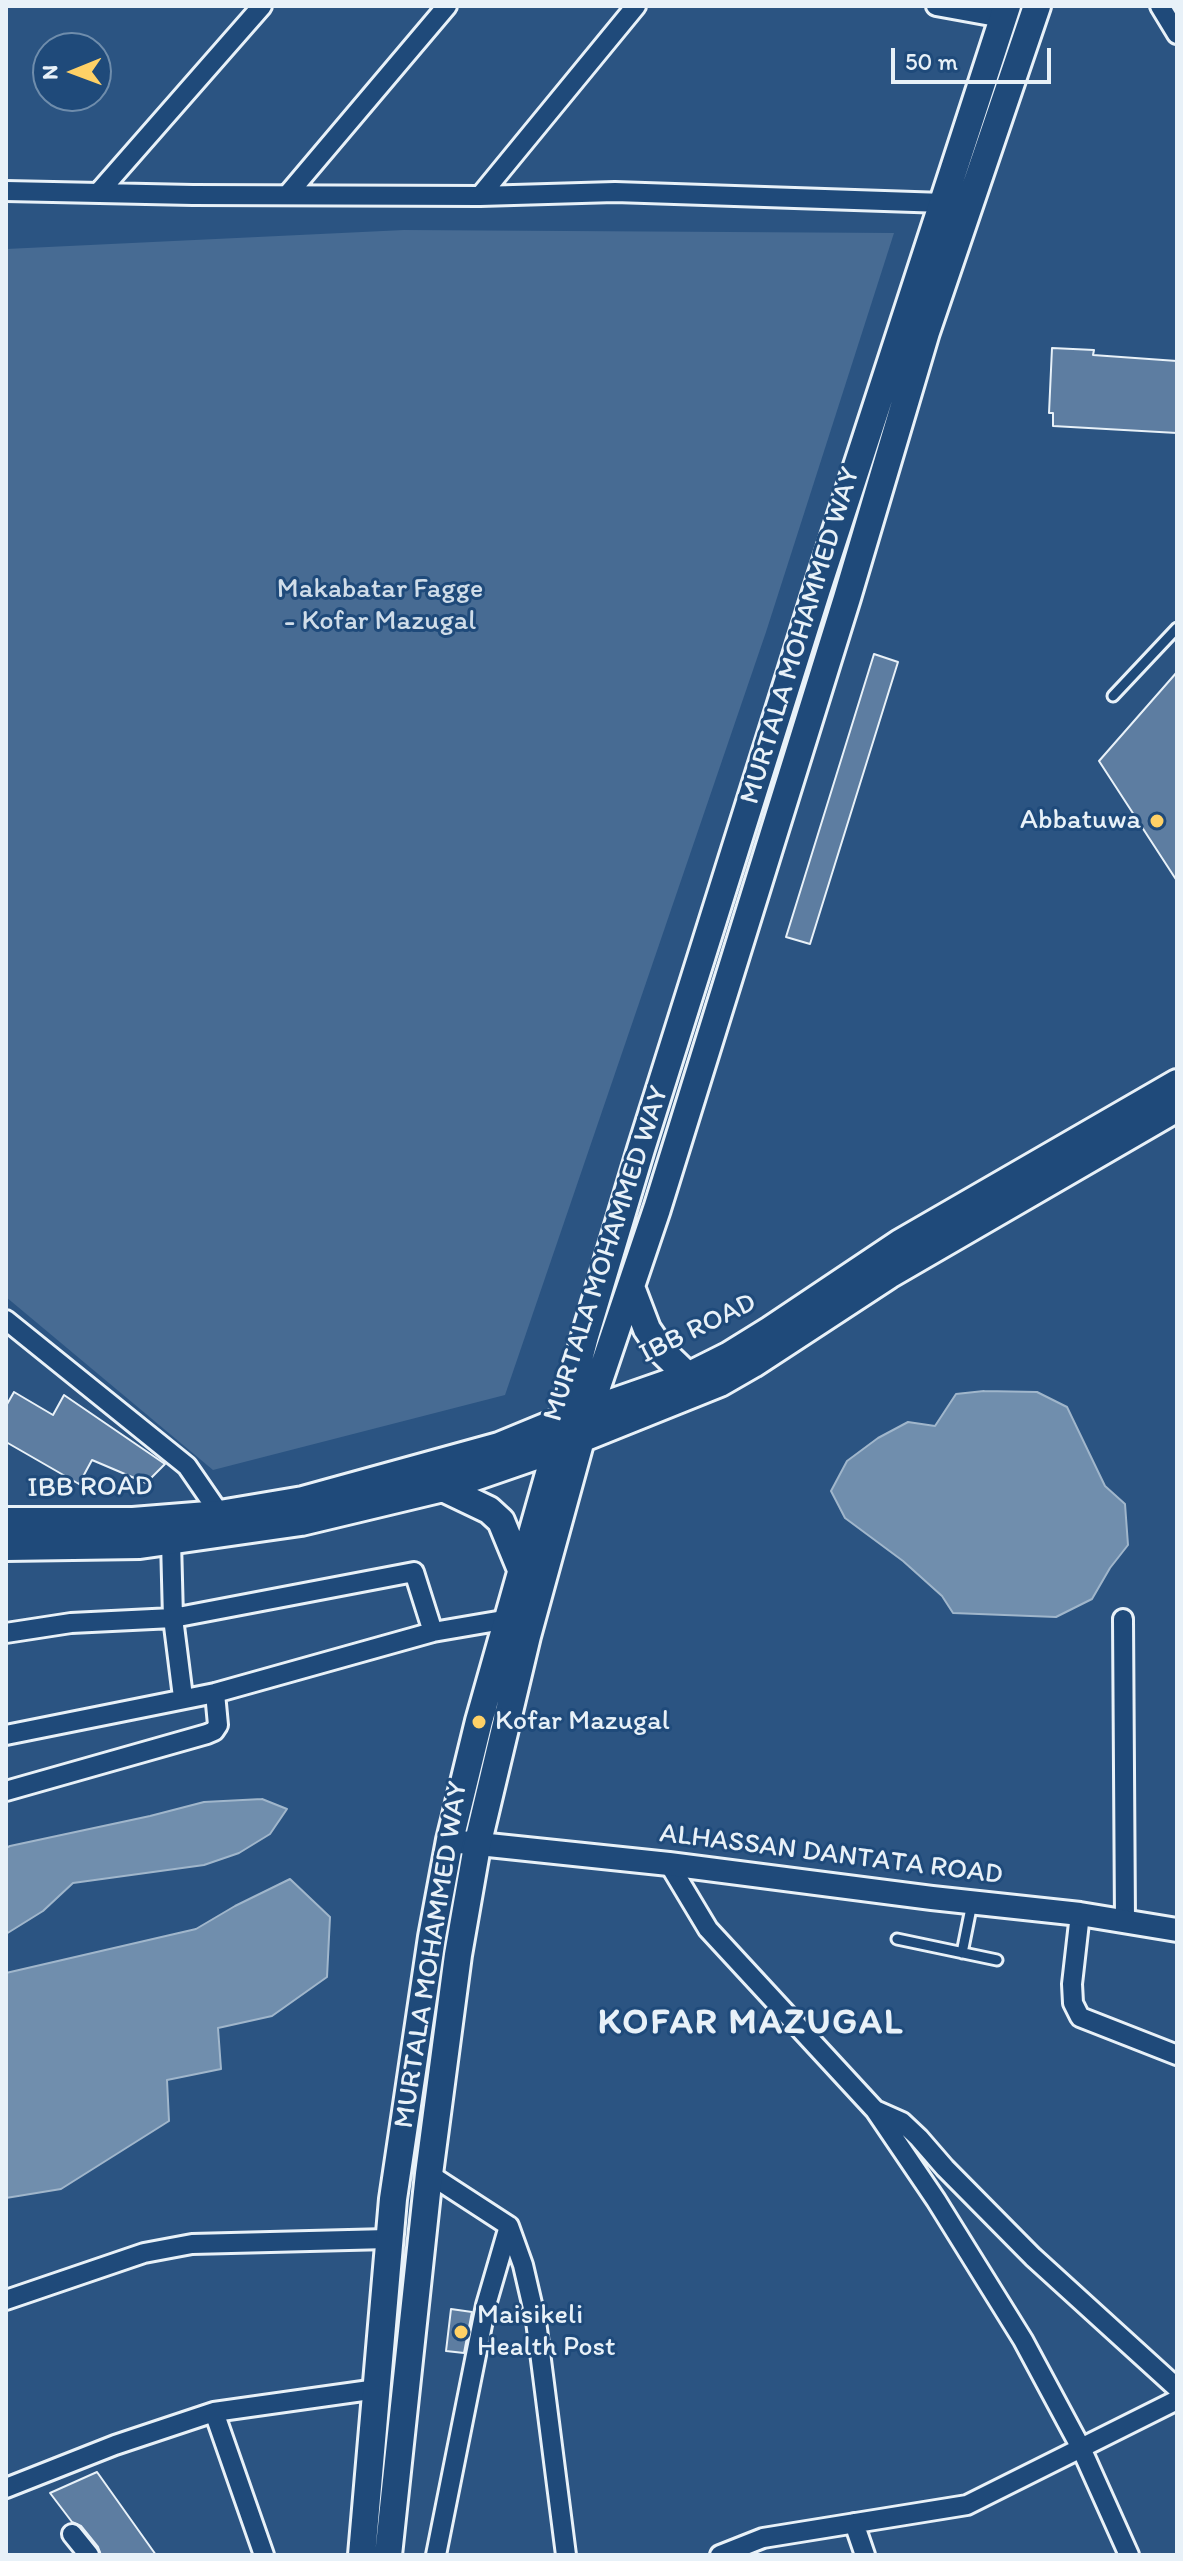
<!DOCTYPE html>
<style>
body{margin:0}
#map{position:relative;width:1183px;height:2561px;overflow:hidden;background:#2b5482;font-family:Itim,sans-serif}
canvas{display:block}
.frame{position:absolute;inset:0;border:8px solid #e8f1f8;pointer-events:none}
.north{position:absolute;left:32px;top:32px;width:80px;height:80px;box-sizing:border-box;background:#1f4a7a;border:2px solid #6f8dac;border-radius:50%;rotate:269deg;font-size:22px;font-weight:700;line-height:32px;text-align:center;color:#e8f1f8}
.north::after{content:'';display:block;margin:auto;width:28px;height:36px;background:#ffd166;clip-path:polygon(50% 0,100% 100%,50% 72%,0 100%)}
.scale{position:absolute;left:891px;top:48px;width:160px;height:36px;box-sizing:border-box;border:4px solid #e8f1f8;border-top:0;padding-left:10px;font-size:24px;line-height:28px;white-space:nowrap;color:#e8f1f8;-webkit-text-stroke:6px #1f4a7a;paint-order:stroke}
</style>
<div id="map">
<canvas width="1183" height="2561"></canvas>
<div class="frame"></div>
<div class="north">N</div>
<div class="scale">50 m</div>
</div>
<script>
const context = document.querySelector('canvas').getContext('2d');
context.lineJoin = 'round';
function fill(path, color) {
  context.fillStyle = color;
  context.fill(path, 'evenodd');
}
function toPath(rows) {
  const path = new Path2D();
  for (const r of rows) {
    path.moveTo(r[0], r[1]);
    for (let i = 2; i < r.length; i += 2) path.lineTo(r[i], r[i + 1]);
  }
  return path;
}
function strokePath(path, color, width, dash) {
  context.strokeStyle = color;
  context.lineWidth = width;
  context.lineCap = dash ? 'butt' : 'round';
  context.setLineDash(dash || []);
  context.stroke(path);
}
function write(font, color, halo, rows, align = 'center') {
  context.font = font + ' Itim,sans-serif';
  context.lineWidth = 6;
  context.setLineDash([]);
  context.textBaseline = 'middle';
  context.strokeStyle = halo;
  context.fillStyle = color;
  for (const [text, x, y, turn = 0] of rows) {
    context.save();
    context.translate(x, y);
    context.rotate((+turn || 0) * Math.PI / 180);
    context.textAlign = isNaN(turn) ? turn : align;
    if (halo) context.strokeText(text, 0, 0);
    context.fillText(text, 0, 0);
    context.restore();
  }
}
fill(toPath([
 [404,230,894,233,766,632,505,1395,213,1470,6,1297,6,249]
]), '#476b93');
const water = toPath([
 [984,1391,1037,1392,1067,1407,1105,1486,1125,1504,1128,1545,1110,1568,1092,1599,1056,1617,953,1613,942,1596,903,1561,845,1518,831,1491,847,1461,878,1438,908,1422,935,1426,956,1394,984,1391],
 [262,1799,287,1809,270,1834,239,1853,204,1865,73,1883,43,1911,6,1934,6,1848,10,1846,150,1816,204,1802,262,1799],
 [290,1879,330,1917,327,1977,272,2016,218,2028,221,2069,167,2080,169,2121,61,2189,6,2198,6,1973,196,1929,235,1906,290,1879]
]);
fill(water, '#708ead');
strokePath(water, '#a0b6cb', 2);
const building = toPath([
 [1052,348,1094,350,1093,355,1177,361,1177,433,1053,426,1053,413,1049,413,1052,348],
 [874,654,898,662,810,944,786,937,874,654],
 [1177,672,1177,881,1099,761,1177,672],
 [14,1392,53,1415,64,1395,165,1464,146,1483,92,1460,79,1484,6,1442,6,1406,14,1392],
 [451,2309,472,2312,464,2353,446,2351,451,2309],
 [97,2472,156,2555,101,2555,98,2547,81,2526,72,2522,50,2493,97,2472]
]);
fill(building, '#5d7da1');
strokePath(building, '#e8f1f8', 2);
const service = toPath([
 [1113,696,1177,628],
 [897,1939,997,1960],
 [962,1953,972,1903]
]);
const minor = toPath([
 [936,6,1002,18],
 [1160,6,1177,34],
 [6,191,193,195,480,196,615,192,944,203],
 [99,192,262,6],
 [288,194,447,6],
 [480,196,636,6],
 [6,1320,187,1466,220,1514],
 [171,1541,173,1618,183,1697],
 [1123,1619,1125,1921],
 [6,1633,71,1623,173,1618,414,1572,433,1632],
 [6,1735,215,1693,433,1632,509,1619],
 [6,1791,207,1734,214,1731,218,1725,215,1693],
 [669,1864,708,1929,875,2110,936,2200,1023,2340,1081,2448,1129,2555],
 [1080,1914,1072,1984,1073,2003,1080,2017,1177,2055],
 [875,2110,902,2122,919,2138,945,2168,1033,2257,1177,2388],
 [429,2174,509,2226,523,2265,536,2321,566,2555],
 [6,2300,144,2253,192,2244,388,2239],
 [214,2412,264,2555],
 [6,2488,115,2445,214,2412,377,2389],
 [854,2523,865,2555],
 [72,2534,89,2555],
 [436,2555,486,2305,509,2226],
 [720,2555,763,2538,967,2505,1177,2400]
]);
const tertiary = toPath([
 [460,1842,669,1864,932,1898,1080,1914,1177,1930]
]);
const secondary = toPath([
 [631,1287,647,1329,662,1351,688,1376],
 [443,1488,489,1510,501,1521,522,1572],
 [6,1521,133,1521,220,1514,303,1500,499,1446,562,1420,688,1376,728,1356,770,1330,900,1243,1177,1083],
 [6,1547,140,1545,301,1522,443,1488,556,1449,720,1383,753,1364,889,1275,1177,1108],
 [362,2555,393,2199,432,1937,450,1840,479,1721,556,1449,585,1336,641,1149,817,589,1007,6],
 [388,2555,429,2174,458,1955,477,1846,527,1636,589,1410,657,1209,847,598,926,332,1037,6]
]);
strokePath(service, '#e8f1f8', 15);
strokePath(minor, '#e8f1f8', 24);
strokePath(tertiary, '#e8f1f8', 28);
strokePath(secondary, '#e8f1f8', 32);
strokePath(service, '#1f4a7a', 9);
strokePath(minor, '#1f4a7a', 18);
strokePath(tertiary, '#1f4a7a', 22);
strokePath(secondary, '#1f4a7a', 26);
for (const [x, y, r, color] of [
 [1157,821,8,"#ffd166"],
 [479,1722,8,"#ffd166"],
 [461,2332,8,"#ffd166"]
]) {
  const dot = new Path2D();
  dot.arc(x, y, r, 0, 2 * Math.PI);
  context.fillStyle = color;
  context.fill(dot);
  strokePath(dot, '#1f4a7a', 3);
}
write('28px', '#d0dde9', '#1f4a7a', [
 ["Makabatar Fagge",380,590],
 ["- Kofar Mazugal",380,622]
]);
write('28px', '#e8f1f8', '#1f4a7a', [
 ["MURTALA MOHAMMED WAY",801,636,-73],
 ["MURTALA MOHAMMED WAY",607,1254,-72],
 ["IBB ROAD",698,1329,-26],
 ["IBB ROAD",90,1488,-1],
 ["ALHASSAN DANTATA ROAD",831,1855,7],
 ["MURTALA MOHAMMED WAY",432,1955,-81]
]);
write('28px', '#e8f1f8', '#1f4a7a', [
 ["Abbatuwa",1141,821,"right"],
 ["Kofar Mazugal",495,1722],
 ["Maisikeli",477,2316],
 ["Health Post",477,2348]
], 'left');
context.letterSpacing = '2px';
write('bold 36px', '#e8f1f8', '#1f4a7a', [
 ["KOFAR MAZUGAL",751,2024]
]);
context.letterSpacing = '0px';
</script>
